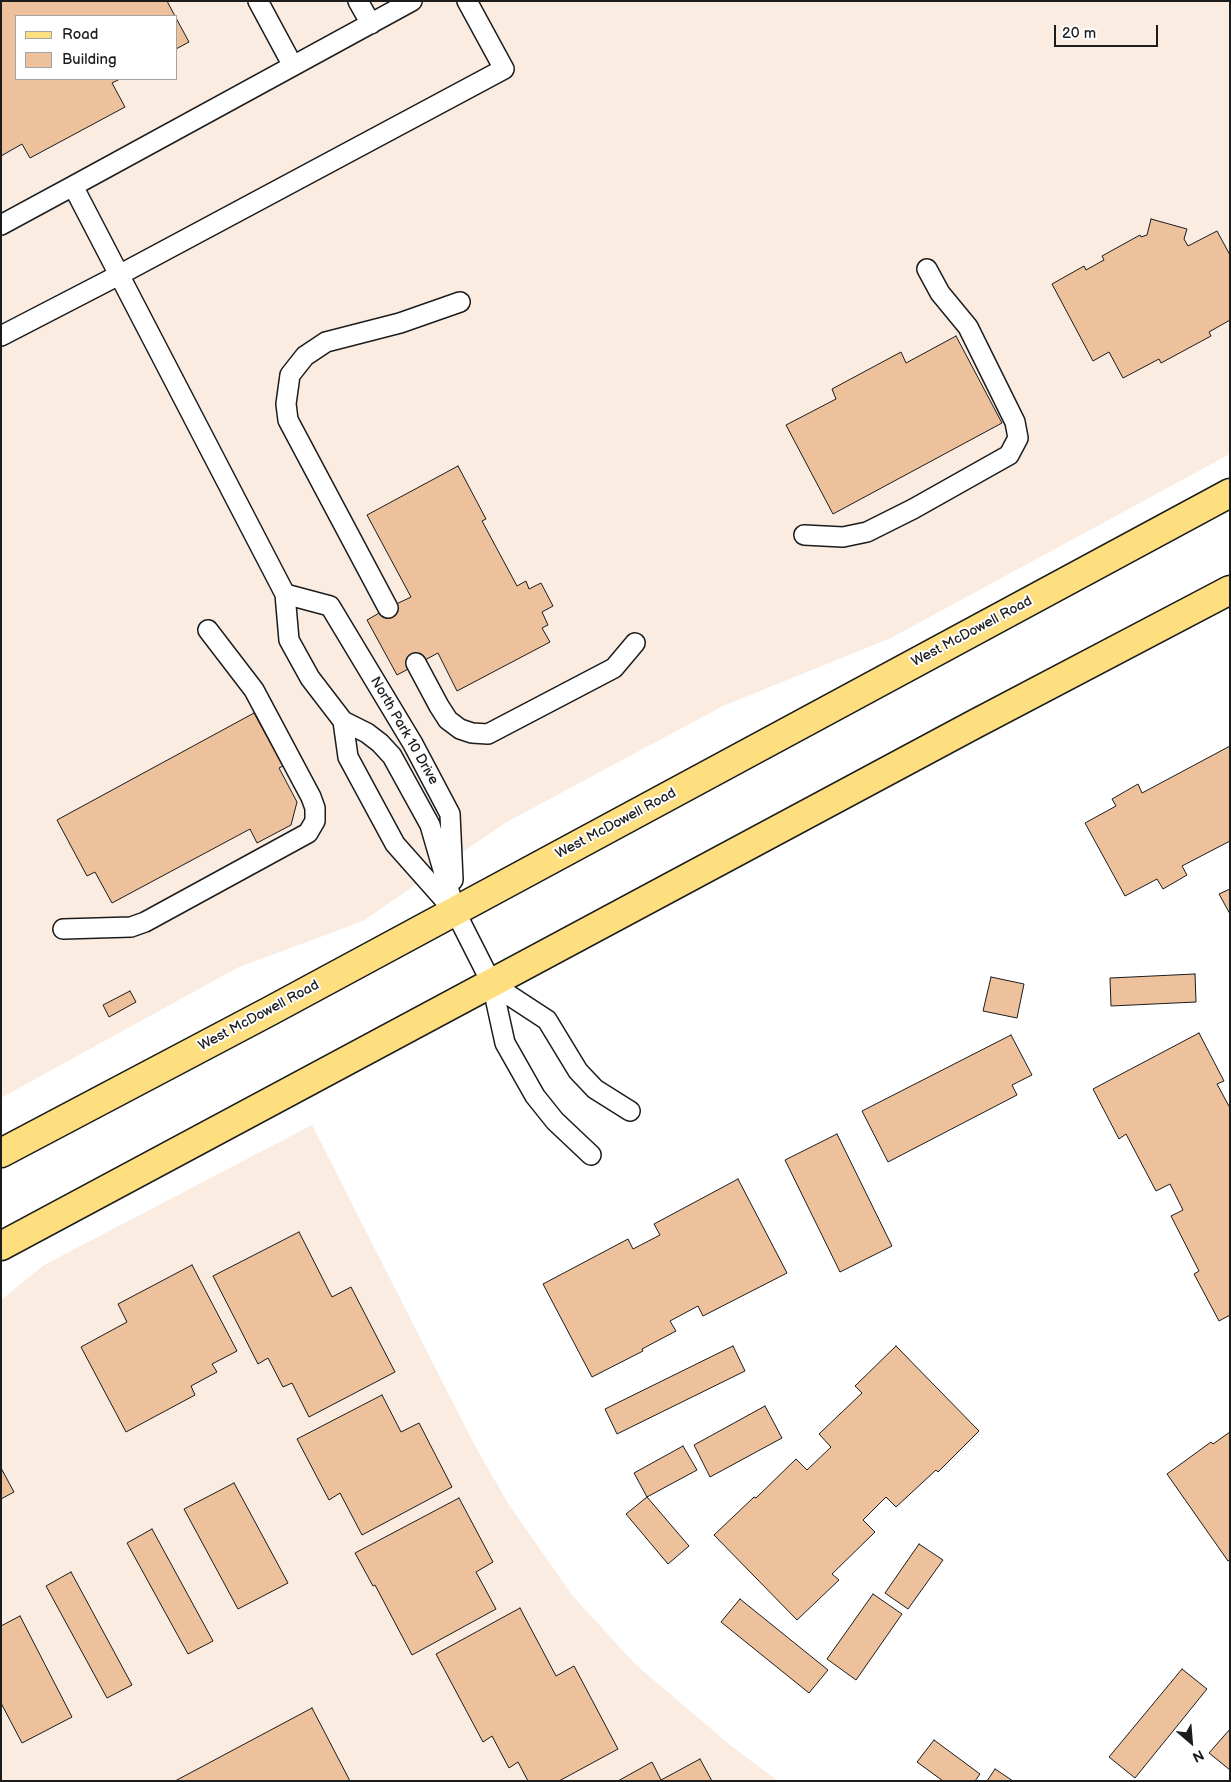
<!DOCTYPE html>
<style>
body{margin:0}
#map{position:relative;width:1231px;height:1782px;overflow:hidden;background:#fff;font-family:"Balsamiq Sans",sans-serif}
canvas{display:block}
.frame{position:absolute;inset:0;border:2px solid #1c1c1c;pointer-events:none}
.legend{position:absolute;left:15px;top:15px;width:162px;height:65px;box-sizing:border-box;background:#fff;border:1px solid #a4a4a4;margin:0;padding:6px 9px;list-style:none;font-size:15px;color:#1c1c1c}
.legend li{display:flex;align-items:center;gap:10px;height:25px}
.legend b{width:25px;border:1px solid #a4a4a4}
.north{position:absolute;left:1166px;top:1717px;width:50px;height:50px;-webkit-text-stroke:4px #fff;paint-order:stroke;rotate:153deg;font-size:14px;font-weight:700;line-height:20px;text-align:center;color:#1c1c1c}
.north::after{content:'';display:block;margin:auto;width:18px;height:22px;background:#1c1c1c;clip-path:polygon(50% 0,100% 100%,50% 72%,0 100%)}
.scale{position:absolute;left:1054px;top:25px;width:104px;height:22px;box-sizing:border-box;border:2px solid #1c1c1c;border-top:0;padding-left:6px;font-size:15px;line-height:18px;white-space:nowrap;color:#1c1c1c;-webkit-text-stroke:4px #fff;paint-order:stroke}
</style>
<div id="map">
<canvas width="1231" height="1782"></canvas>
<div class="frame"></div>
<ul class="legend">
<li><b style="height:6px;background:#fedf80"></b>Road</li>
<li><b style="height:14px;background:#edc19c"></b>Building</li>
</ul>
<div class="north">N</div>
<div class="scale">20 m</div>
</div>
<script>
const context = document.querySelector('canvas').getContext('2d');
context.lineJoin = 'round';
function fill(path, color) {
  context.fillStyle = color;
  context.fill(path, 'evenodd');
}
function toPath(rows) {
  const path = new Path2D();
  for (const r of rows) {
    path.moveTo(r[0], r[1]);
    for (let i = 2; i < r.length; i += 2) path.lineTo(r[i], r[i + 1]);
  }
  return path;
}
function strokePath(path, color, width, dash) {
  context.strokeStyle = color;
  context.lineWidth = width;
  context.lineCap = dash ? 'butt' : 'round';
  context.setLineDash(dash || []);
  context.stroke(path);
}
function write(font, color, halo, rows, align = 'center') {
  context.font = font + ' "Balsamiq Sans",sans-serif';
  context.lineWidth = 4;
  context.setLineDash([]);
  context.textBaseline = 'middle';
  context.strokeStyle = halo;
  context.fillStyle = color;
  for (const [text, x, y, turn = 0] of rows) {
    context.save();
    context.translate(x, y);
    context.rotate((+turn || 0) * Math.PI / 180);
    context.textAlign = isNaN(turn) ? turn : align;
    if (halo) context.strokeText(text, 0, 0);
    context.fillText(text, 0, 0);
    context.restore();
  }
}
fill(toPath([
 [1,1,1230,1,1230,454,891,638,723,706,505,823,363,921,237,968,1,1098],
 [16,16,176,16,176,79,16,79],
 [312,1125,474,1444,509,1505,572,1595,635,1664,730,1745,778,1781,1,1781,1,1300,44,1265]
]), '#faece1');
const building = toPath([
 [1,1,167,1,175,16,16,16,16,79,120,79,112,83,125,107,30,158,22,144,1,156,1,1],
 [176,18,189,42,176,49,176,18],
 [1151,219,1187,229,1184,239,1188,246,1217,231,1230,255,1230,320,1209,332,1211,336,1161,363,1159,359,1123,378,1109,352,1093,361,1052,284,1084,266,1086,270,1104,260,1102,256,1140,235,1141,237,1147,235,1151,219],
 [956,336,1002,423,833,514,786,425,836,399,832,389,901,352,906,363,956,336],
 [458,466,486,519,482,521,517,586,526,581,529,589,541,583,553,606,542,612,548,625,542,628,550,642,457,691,438,653,397,675,367,620,388,608,411,597,367,515,458,466],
 [254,713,283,766,279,768,297,802,291,825,257,843,250,829,112,903,95,872,87,876,57,820,254,713],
 [1230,746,1230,841,1182,866,1187,875,1163,889,1157,879,1125,896,1085,823,1116,806,1112,799,1138,784,1142,793,1230,746],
 [1230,889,1230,914,1219,894,1230,889],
 [1195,974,1196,1002,1111,1006,1110,978,1195,974],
 [991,977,1024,984,1017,1018,983,1011,991,977],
 [130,991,136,1002,109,1017,103,1005,130,991],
 [1199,1033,1224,1081,1217,1084,1230,1108,1230,1315,1219,1321,1194,1274,1199,1271,1171,1216,1183,1210,1170,1184,1156,1191,1126,1134,1119,1139,1093,1089,1199,1033],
 [1011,1035,1032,1075,1012,1085,1017,1095,888,1162,862,1111,1011,1035],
 [837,1134,892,1246,840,1272,785,1160,837,1134],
 [738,1179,787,1273,703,1316,698,1306,670,1321,676,1331,642,1349,643,1351,592,1377,543,1284,628,1239,633,1249,660,1235,654,1224,738,1179],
 [299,1232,332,1297,351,1287,395,1372,309,1417,292,1383,283,1387,268,1358,258,1364,213,1276,299,1232],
 [192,1265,237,1351,212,1364,217,1372,191,1386,195,1395,126,1432,81,1347,127,1322,118,1304,192,1265],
 [733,1346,745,1371,617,1434,605,1409,733,1346],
 [896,1346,979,1431,938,1472,936,1470,896,1507,886,1497,863,1520,875,1532,832,1574,839,1580,797,1620,714,1535,754,1497,756,1498,796,1459,807,1470,831,1447,819,1434,862,1393,855,1386,896,1346],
 [382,1395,401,1432,419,1423,452,1487,362,1535,340,1493,329,1500,297,1439,382,1395],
 [765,1406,782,1438,710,1477,694,1445,765,1406],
 [1230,1432,1230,1560,1228,1561,1167,1474,1211,1442,1213,1444,1230,1432],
 [683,1446,697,1470,647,1497,634,1473,683,1446],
 [1,1468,14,1492,1,1499,1,1468],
 [234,1483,288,1583,238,1609,184,1509,234,1483],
 [647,1497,689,1546,668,1564,626,1514,647,1497],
 [459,1498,493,1562,476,1572,496,1609,412,1655,375,1585,373,1586,355,1553,459,1498],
 [152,1529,213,1641,188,1654,127,1543,152,1529],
 [919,1544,943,1560,908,1609,885,1593,919,1544],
 [71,1572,132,1685,107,1698,46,1586,71,1572],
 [873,1594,902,1614,856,1680,827,1659,873,1594],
 [740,1599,828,1670,809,1693,721,1622,740,1599],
 [520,1608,556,1676,574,1666,618,1749,559,1781,528,1781,518,1762,509,1768,492,1736,483,1742,436,1654,520,1608],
 [20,1616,72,1717,22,1743,1,1703,1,1626,20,1616],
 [1182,1669,1207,1689,1135,1778,1109,1757,1182,1669],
 [312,1708,350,1781,175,1781,312,1708],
 [1230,1729,1230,1770,1209,1753,1230,1729],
 [934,1740,980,1774,975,1781,943,1781,917,1762,934,1740],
 [700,1759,712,1781,618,1781,652,1762,661,1780,700,1759],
 [995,1769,1013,1781,987,1781,995,1769]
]);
fill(building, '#edc19c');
strokePath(building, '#1c1c1c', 1);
const service = toPath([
 [258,1,293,66],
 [358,1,371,24],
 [73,186,412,1],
 [1,225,73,186,285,594,289,640,310,678,343,721,367,733,380,743,392,756,430,825,455,911,492,984,505,1043,535,1096,555,1121,591,1155],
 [1,336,119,275,504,69,467,1],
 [804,535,843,537,867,532,913,509,1009,455,1018,438,1015,422,968,327,940,293,927,269],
 [285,594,330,606,413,744,450,814,453,880],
 [388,608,288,420,286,404,290,375,305,356,326,342,400,323,460,302],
 [416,663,439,706,448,720,460,729,472,733,488,734,614,668,635,643],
 [343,721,348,757,395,844,450,906],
 [63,929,131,927,145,922,308,833,315,821,315,808,311,797,254,690,208,630],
 [492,984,547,1020,578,1071,595,1089,630,1111]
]);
const primary = toPath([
 [1,1153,270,1011,1230,493],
 [1,1246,973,725,1230,590]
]);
strokePath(service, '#1c1c1c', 22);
strokePath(primary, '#1c1c1c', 31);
strokePath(service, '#fff', 19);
strokePath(primary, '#fedf80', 28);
write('14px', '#1c1c1c', '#fff', [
 ["West McDowell Road",972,632,-28],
 ["North Park 10 Drive",404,731,60],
 ["West McDowell Road",616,824,-28],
 ["West McDowell Road",259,1016,-28]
]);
</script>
